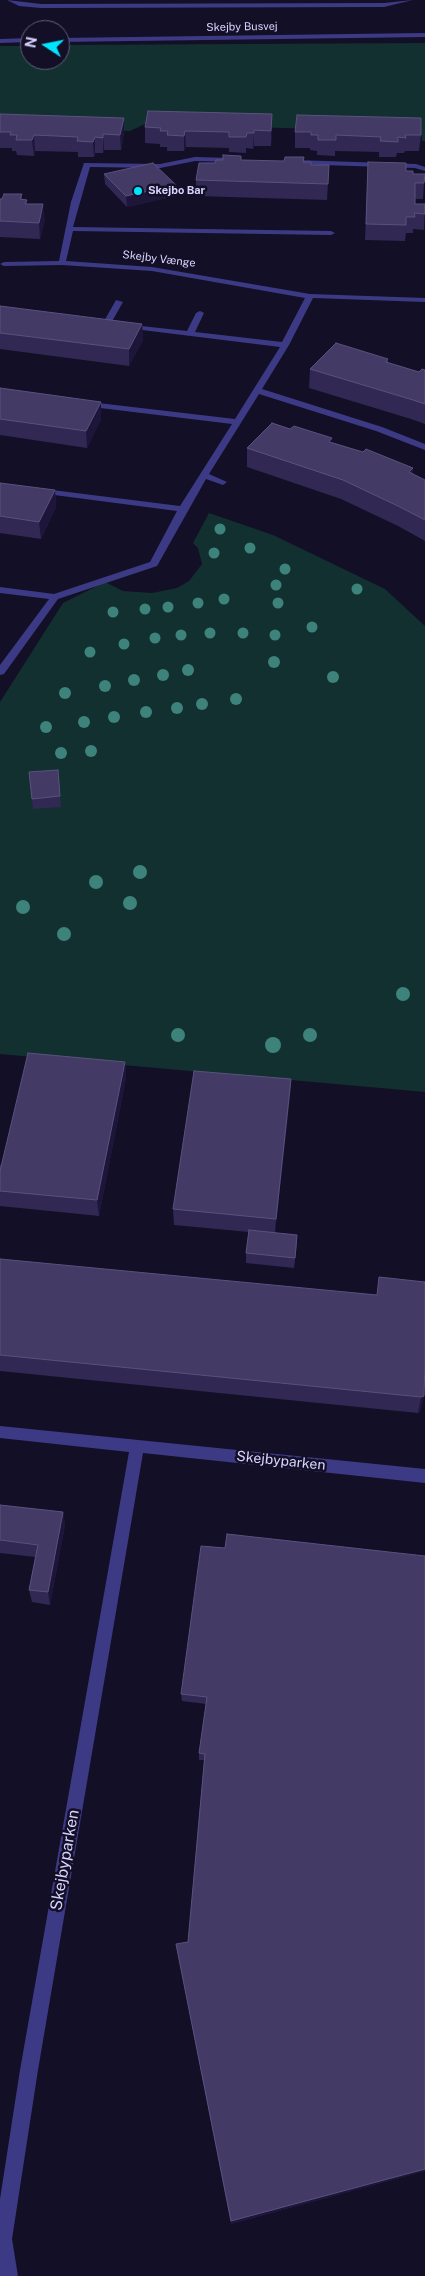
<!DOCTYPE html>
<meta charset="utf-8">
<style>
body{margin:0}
#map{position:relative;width:425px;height:2276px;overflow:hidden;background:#130f26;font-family:"Public Sans",sans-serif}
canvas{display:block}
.north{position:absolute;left:20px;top:20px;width:50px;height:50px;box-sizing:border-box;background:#130f26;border:1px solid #625e7d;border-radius:50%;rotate:281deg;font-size:14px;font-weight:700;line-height:20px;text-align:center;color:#d9d4ff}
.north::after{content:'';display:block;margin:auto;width:18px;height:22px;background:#00e5ff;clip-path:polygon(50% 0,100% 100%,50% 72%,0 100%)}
</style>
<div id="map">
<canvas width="425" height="2276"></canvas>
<div class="north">N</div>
</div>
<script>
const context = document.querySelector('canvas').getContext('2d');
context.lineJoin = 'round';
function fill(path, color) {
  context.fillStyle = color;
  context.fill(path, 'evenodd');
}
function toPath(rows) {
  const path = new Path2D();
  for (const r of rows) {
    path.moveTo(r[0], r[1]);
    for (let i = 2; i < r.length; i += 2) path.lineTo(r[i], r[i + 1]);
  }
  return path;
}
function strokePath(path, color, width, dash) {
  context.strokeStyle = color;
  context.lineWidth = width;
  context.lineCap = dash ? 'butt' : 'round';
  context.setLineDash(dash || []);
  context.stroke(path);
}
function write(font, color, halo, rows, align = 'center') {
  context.font = font + ' "Public Sans",sans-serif';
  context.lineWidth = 5;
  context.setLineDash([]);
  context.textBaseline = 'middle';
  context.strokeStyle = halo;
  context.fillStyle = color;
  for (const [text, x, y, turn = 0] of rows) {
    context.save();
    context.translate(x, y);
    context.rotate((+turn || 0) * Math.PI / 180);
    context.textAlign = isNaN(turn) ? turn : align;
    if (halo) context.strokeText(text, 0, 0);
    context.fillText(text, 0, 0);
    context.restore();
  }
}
fill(toPath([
 [425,43,425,141,422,141,421,132,145,124,130,131,1,129,0,133,0,46,30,46,30,60,60,60,60,45],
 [209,513,273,535,385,589,425,626,425,1092,0,1054,0,702,63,603,105,582,123,591,152,593,177,588,189,581,202,564,198,548,193,543]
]), '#12302f');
fill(toPath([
 [7,0,41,4,384,3,413,0,384,7,41,8,19,6,7,0],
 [425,33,425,37,60,42,60,38,425,33],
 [30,38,30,42,0,43,0,39,30,38],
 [195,157,232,158,236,160,232,162,195,161,160,168,90,167,73,227,331,231,335,233,331,235,73,231,66,261,152,267,310,294,425,298,425,302,313,298,289,345,262,389,382,427,425,444,425,450,376,431,259,394,209,474,227,482,223,485,206,479,157,566,58,599,4,674,0,675,0,665,49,599,0,593,0,587,54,594,150,562,177,511,39,493,36,492,36,488,180,506,232,424,84,406,80,403,81,401,235,419,280,347,126,328,123,328,123,324,187,331,196,313,200,311,204,313,195,332,282,342,305,298,152,271,62,265,4,266,0,264,4,262,59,261,71,202,84,163,160,164,195,157],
 [295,160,416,164,425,167,425,171,415,168,292,164,291,162,295,160],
 [116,300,123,302,110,325,104,325,103,323,116,300],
 [0,1426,425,1469,425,1483,143,1453,38,2070,12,2239,18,2276,0,2276,0,2199,20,2070,129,1452,0,1438,0,1426]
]), '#3d3a85');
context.fillStyle = '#3d827b';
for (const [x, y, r] of [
 [220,529,5.5],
 [250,548,5.5],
 [214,553,5.5],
 [285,569,5.5],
 [276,585,5.5],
 [357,589,5.5],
 [224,599,5.5],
 [198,603,5.5],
 [278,603,5.5],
 [168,607,5.5],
 [145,609,5.5],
 [113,612,5.5],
 [312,627,5.5],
 [210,633,5.5],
 [243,633,5.5],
 [181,635,5.5],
 [275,635,5.5],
 [155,638,5.5],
 [124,644,5.5],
 [90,652,5.5],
 [274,662,6],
 [188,670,6],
 [163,675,6],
 [333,677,6],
 [134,680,6],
 [105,686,6],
 [65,693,6],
 [236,699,6],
 [202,704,6],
 [177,708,6],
 [146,712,6],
 [114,717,6],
 [84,722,6],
 [46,727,6],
 [91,751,6],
 [61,753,6],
 [140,872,7],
 [96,882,7],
 [130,903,7],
 [23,907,7],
 [64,934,7],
 [403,994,7],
 [178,1035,7],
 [310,1035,7],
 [273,1045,8]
]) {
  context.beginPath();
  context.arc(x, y, r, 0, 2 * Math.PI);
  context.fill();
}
fill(toPath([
 [0,114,124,133,121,150,104,150,103,153,95,153,94,157,78,157,78,152,35,151,34,156,17,155,16,151,12,151,12,148,0,148],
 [145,127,272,130,271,146,254,146,253,149,246,148,246,153,229,152,229,148,186,147,184,151,167,151,167,147,160,147,160,144,145,143],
 [295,132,421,135,419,151,405,151,404,153,397,153,396,157,379,157,379,152,335,151,335,156,317,155,317,151,310,150,310,148,295,148],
 [241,156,241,160,304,162,311,165,329,165,327,200,196,196,196,180,215,163,223,160],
 [368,162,406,171,413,174,424,183,423,199,415,199,415,204,425,204,424,230,413,229,413,233,406,233,405,241,365,240],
 [104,174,176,196,127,207,105,184],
 [22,194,22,200,27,200,27,204,45,220,40,239,0,237,0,199],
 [0,306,142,324,143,340,129,366,0,349],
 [388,359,388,363,419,372,425,370,425,424,411,419,309,388,310,369],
 [0,388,101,402,101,419,87,448,0,435],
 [332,442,413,468,413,474,425,480,425,541,398,526,341,499,247,467,247,448],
 [0,483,55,490,56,507,41,539,0,533],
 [58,770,61,807,33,809,32,799],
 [125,1062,126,1078,99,1216,0,1206,0,1165,1,1165],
 [291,1079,290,1095,275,1233,297,1244,294,1268,246,1263,246,1253,249,1232,174,1225,173,1209],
 [0,1259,424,1396,420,1412,418,1413,0,1371],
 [0,1505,63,1512,65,1525,50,1605,32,1602,29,1590,35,1557,0,1553],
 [225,1548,425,1556,425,2171,231,2224,177,1949,176,1944,188,1942,204,1760,199,1760,199,1753,206,1704,182,1701,181,1694]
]), '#312854');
fill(toPath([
 [272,114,272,130,271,146,271,131],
 [124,118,124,133,121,150,120,135],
 [254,130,254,146,253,149,254,133],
 [185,131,186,147,184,151,184,136],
 [103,134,104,150,103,153],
 [34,135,35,151,34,156,32,140],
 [95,137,95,153,94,157,93,142],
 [176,185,176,196,127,207,126,196],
 [43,204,45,220,40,239,39,223],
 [142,324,143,340,129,366,129,349],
 [101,402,101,419,87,448,86,431],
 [413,468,411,487,409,472],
 [55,490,56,507,41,539,39,522],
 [125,1062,126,1078,99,1216,97,1200],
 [291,1079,290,1095,275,1234,276,1219],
 [424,1396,420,1412,418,1413,421,1397],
 [63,1512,65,1525,50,1605,48,1592],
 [425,2169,425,2171,231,2224,231,2221]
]), '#1d163a');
const building = toPath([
 [148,111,272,114,271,131,254,130,254,133,247,133,246,137,229,137,229,132,185,131,184,136,167,135,168,131,160,131,161,128,145,127,148,111],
 [0,114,124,118,120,135,103,134,103,138,95,137,93,142,77,141,78,137,34,135,32,140,16,140,17,135,10,135,11,132,0,132,0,114],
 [297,115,421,118,421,135,405,135,406,138,398,137,398,142,380,141,381,137,336,135,336,140,318,140,318,135,311,135,311,132,295,132,297,115],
 [223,155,241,156,241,160,284,161,285,157,304,157,303,162,311,162,311,165,329,165,328,184,196,180,199,163,215,163,216,160,223,160,223,155],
 [368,162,406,163,406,171,413,171,413,174,425,174,424,183,415,183,415,204,425,204,425,214,414,213,415,217,406,217,406,225,366,224,368,162],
 [153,163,176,185,126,196,104,174,153,163],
 [4,194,22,194,20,199,27,200,25,204,43,204,39,223,0,221,0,199,2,199,4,194],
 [0,306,142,324,129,349,0,333,0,306],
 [336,343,388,359,386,362,419,372,422,369,425,370,425,404,413,400,310,369,336,343],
 [0,388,101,402,86,431,0,419,0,388],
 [272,423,290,429,294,426,332,438,329,442,363,452,366,449,413,468,409,472,425,480,425,520,400,507,343,480,247,448,272,423],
 [0,483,55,490,39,522,0,516,0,483],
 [58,770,60,796,32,799,29,772,58,770],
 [28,1053,125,1062,97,1200,0,1191,0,1171,28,1053],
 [194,1071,291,1079,276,1219,173,1209,194,1071],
 [249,1230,297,1235,295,1258,246,1253,249,1230],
 [0,1259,377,1295,379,1277,425,1282,425,1361,424,1396,421,1397,0,1355,0,1259],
 [0,1505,63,1512,48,1592,29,1590,38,1545,0,1540,0,1505],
 [227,1534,425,1556,425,2169,231,2221,176,1944,188,1942,205,1754,199,1753,207,1697,181,1694,201,1546,225,1548,227,1534]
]);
fill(building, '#433a66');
strokePath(building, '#5a527e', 1);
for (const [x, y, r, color] of [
 [138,191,5,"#00e5ff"]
]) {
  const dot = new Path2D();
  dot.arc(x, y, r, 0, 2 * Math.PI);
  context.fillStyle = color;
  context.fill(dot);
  strokePath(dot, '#130f26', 2);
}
write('11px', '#d9d4ff', '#130f26', [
 ["Skejby Busvej",242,27,-1],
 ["Skejby Vænge",159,259,7]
]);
write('bold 11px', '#d9d4ff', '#130f26', [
 ["Skejbo Bar",148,191]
], 'left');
write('14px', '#d9d4ff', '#130f26', [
 ["Skejbyparken",281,1461,6]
]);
write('16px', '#d9d4ff', '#130f26', [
 ["Skejbyparken",65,1860,-80]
]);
</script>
